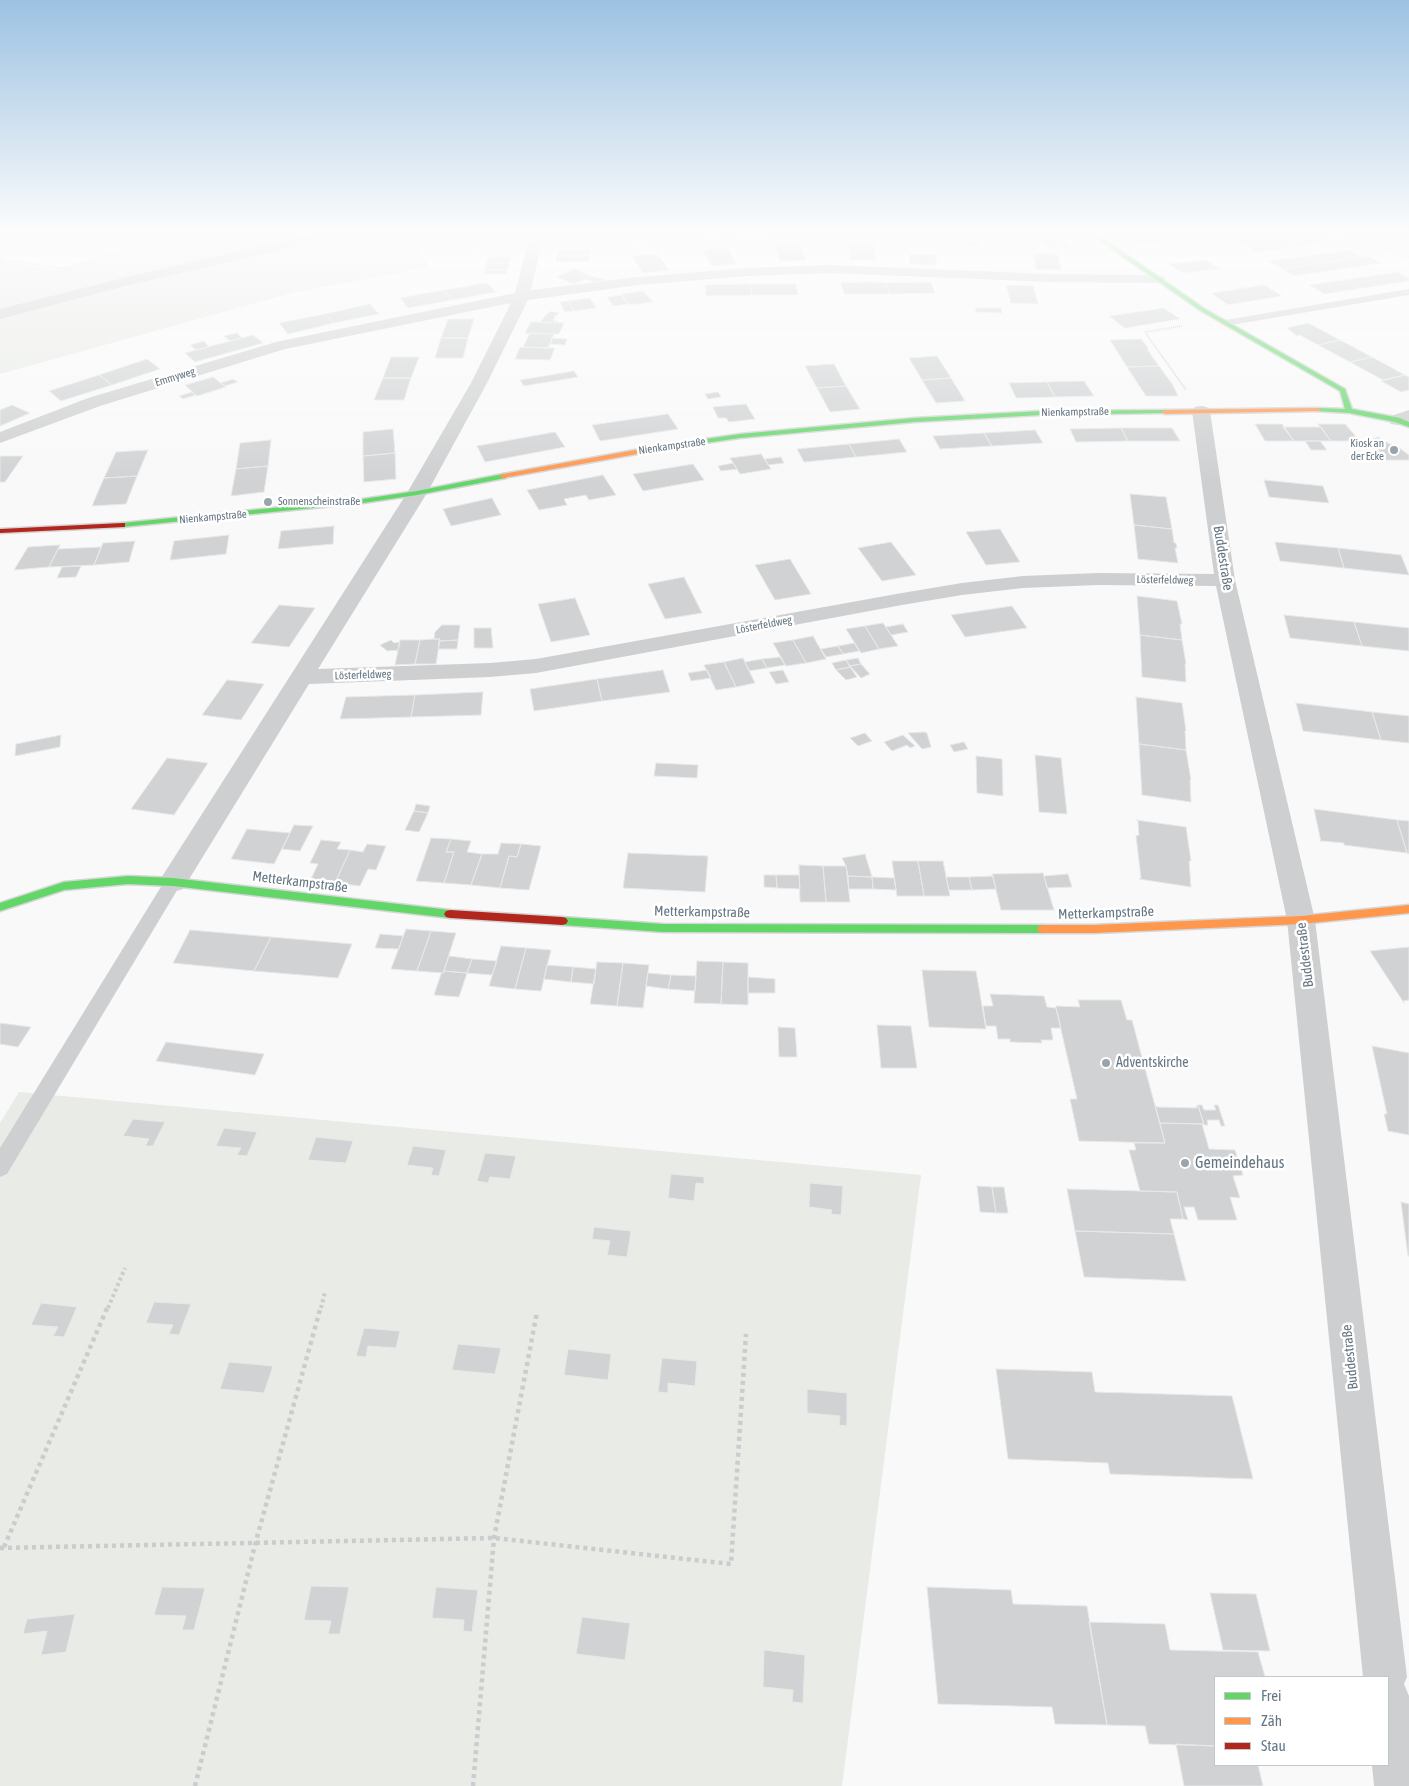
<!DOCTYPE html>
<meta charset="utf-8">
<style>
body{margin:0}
#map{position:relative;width:1409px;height:1786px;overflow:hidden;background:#f9f9f9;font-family:"Asap Condensed",sans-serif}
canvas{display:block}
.legend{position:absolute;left:1214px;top:1676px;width:175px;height:90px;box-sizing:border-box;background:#fff;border:1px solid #c1c8cd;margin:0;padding:6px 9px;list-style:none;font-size:15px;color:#657683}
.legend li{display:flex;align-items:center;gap:10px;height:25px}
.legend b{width:25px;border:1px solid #c1c8cd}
</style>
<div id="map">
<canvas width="1409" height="1786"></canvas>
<ul class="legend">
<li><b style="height:6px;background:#63d668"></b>Frei</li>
<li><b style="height:6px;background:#ff974d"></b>Zäh</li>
<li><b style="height:6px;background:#b3261e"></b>Stau</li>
</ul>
</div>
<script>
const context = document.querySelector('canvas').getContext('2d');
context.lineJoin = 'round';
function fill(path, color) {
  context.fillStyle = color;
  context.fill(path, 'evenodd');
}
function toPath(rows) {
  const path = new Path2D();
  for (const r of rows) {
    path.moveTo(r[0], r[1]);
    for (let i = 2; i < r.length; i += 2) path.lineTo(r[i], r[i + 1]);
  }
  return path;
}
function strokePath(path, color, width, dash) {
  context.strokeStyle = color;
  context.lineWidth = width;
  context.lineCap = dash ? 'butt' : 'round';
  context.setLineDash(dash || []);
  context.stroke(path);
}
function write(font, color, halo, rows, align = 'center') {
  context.font = font + ' "Asap Condensed",sans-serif';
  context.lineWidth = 5;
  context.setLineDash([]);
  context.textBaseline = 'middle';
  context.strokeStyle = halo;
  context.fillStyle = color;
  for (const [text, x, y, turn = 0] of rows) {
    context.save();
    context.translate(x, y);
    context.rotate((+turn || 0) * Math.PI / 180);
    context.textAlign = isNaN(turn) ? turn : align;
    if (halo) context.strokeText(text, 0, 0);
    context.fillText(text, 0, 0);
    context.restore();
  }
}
fill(toPath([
 [176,234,764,234,419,251,429,267,292,293,0,374,0,260,54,270],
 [1335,234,1409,234,1409,259],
 [19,1092,921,1175,842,1786,0,1786,0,1123]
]), '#e8ebe6');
const building = toPath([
 [967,234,977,234,979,247,969,247,967,234],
 [1056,234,1072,247,1050,249,1031,235,1056,234],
 [1145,234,1168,234,1176,240,1141,244,1129,236,1145,234],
 [1256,234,1301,234,1306,237,1314,236,1326,243,1256,252,1230,237,1256,234],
 [799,243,806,260,780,261,774,244,799,243],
 [850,243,875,244,875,260,849,260,850,243],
 [727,247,737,264,712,266,702,249,727,247],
 [590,249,589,255,557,256,558,250,590,249],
 [1350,250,1362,257,1282,269,1269,261,1350,250],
 [1033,253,1058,254,1061,270,1036,269,1033,253],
 [657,254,669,270,643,273,632,256,657,254],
 [910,254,936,255,936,265,910,264,910,254],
 [589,255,589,261,556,262,557,256,589,255],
 [1368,256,1381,263,1294,276,1282,269,1368,256],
 [488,257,511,257,509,263,487,263,488,257],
 [1206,260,1219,269,1182,273,1169,264,1206,260],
 [487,263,509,263,508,270,485,270,487,263],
 [574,269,592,276,574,284,556,277,574,269],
 [485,270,507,270,506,274,483,274,485,270],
 [1398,272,1409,278,1409,281,1324,294,1309,285,1398,272],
 [591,276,597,278,603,278,605,281,594,282,585,279,591,276],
 [867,282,886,283,890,294,844,294,841,283,867,282],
 [931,282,935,293,890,294,886,283,931,282],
 [487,283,496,292,452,300,444,290,487,283],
 [750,284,796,284,798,295,752,295,750,284],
 [750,284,752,295,706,296,705,285,750,284],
 [1006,285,1033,286,1038,304,1011,303,1006,285],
 [1264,285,1282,296,1228,305,1211,293,1264,285],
 [444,290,452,300,408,308,400,298,444,290],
 [643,291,653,302,629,305,621,294,643,291],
 [622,295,629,304,613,306,607,297,622,295],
 [590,298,596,308,574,311,568,301,590,298],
 [568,301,574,311,565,312,560,302,568,301],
 [370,304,379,314,334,323,325,314,370,304],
 [975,308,1001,308,1002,313,976,312,975,308],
 [1164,308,1180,319,1125,328,1109,316,1164,308],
 [551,311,559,313,555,316,553,321,558,321,557,323,540,322,546,315,551,311],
 [325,314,334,323,288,334,279,323,325,314],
 [448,319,474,319,468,338,441,338,448,319],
 [531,322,540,322,564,323,559,334,525,333,531,322],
 [1308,323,1340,340,1318,345,1300,335,1297,336,1287,328,1308,323],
 [237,333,242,338,230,341,224,336,237,333],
 [530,333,554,334,548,348,523,347,530,333],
 [253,335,263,343,195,362,185,353,253,335],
 [441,338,468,338,463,358,435,358,441,338],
 [552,338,567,339,565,345,550,344,552,338],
 [1141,339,1149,349,1147,349,1159,366,1127,367,1110,340,1141,339],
 [1340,340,1372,357,1350,362,1318,345,1340,340],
 [204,341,209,347,196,350,190,345,204,341],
 [520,347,548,348,555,348,550,360,515,359,520,347],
 [937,356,951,378,922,380,909,358,937,356],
 [391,357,419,357,411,378,383,378,391,357],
 [1372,357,1405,375,1383,380,1350,362,1372,357],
 [147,359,160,369,112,385,99,375,147,359],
 [834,364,846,386,817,388,805,366,834,364],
 [1159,366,1173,385,1178,396,1146,396,1127,367,1159,366],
 [574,371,578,377,524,386,520,380,574,371],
 [99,375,112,385,61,401,49,391,99,375],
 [1405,375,1409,377,1409,390,1401,392,1381,381,1405,375],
 [213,377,226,387,197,396,185,385,213,377],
 [383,378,411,378,404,400,374,400,383,378],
 [951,378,965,401,936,403,922,380,951,378],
 [233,379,238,382,225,386,220,383,233,379],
 [1084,381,1094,396,1055,397,1047,382,1084,381],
 [1047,382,1055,397,1016,398,1009,383,1047,382],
 [846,386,860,409,830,412,817,388,846,386],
 [192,392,196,395,183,399,179,396,192,392],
 [718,392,721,397,708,399,705,394,718,392],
 [746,404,755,419,729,422,726,418,718,418,713,407,746,404],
 [12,405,30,413,0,426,0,410,12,405],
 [668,414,678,429,600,441,592,425,668,414],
 [1255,424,1282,424,1294,441,1265,441,1255,424],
 [1318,424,1345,424,1360,441,1331,441,1318,424],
 [1283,427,1321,427,1331,441,1294,441,1283,427],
 [1121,428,1128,441,1076,442,1070,429,1121,428],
 [1121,428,1172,428,1180,441,1128,441,1121,428],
 [393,429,395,453,363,456,363,432,393,429],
 [1035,430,1043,443,992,446,984,433,1035,430],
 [555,432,565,447,485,462,477,446,555,432],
 [984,433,992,446,940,449,933,436,984,433],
 [1378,437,1395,447,1399,447,1398,447,1409,455,1409,460,1382,460,1371,446,1375,446,1370,440,1378,437],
 [899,439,907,452,856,457,849,444,899,439],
 [271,440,268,466,236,469,240,443,271,440],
 [1305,441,1320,441,1327,450,1311,450,1305,441],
 [849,444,856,457,804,462,797,449,849,444],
 [148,450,137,476,104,478,116,452,148,450],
 [395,453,396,479,364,482,363,456,395,453],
 [761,454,771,469,740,474,730,458,761,454],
 [0,456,23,456,5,482,0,482,0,456],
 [781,457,784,463,768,465,765,459,781,457],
 [733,463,737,469,721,471,718,466,733,463],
 [693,464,704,480,643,491,633,474,693,464],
 [268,466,264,492,231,496,236,469,268,466],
 [603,475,616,495,589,500,586,495,564,499,567,505,539,510,527,490,603,475],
 [137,476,126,504,92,506,104,478,137,476],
 [1264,480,1323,486,1329,503,1269,497,1264,480],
 [1130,494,1166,497,1172,529,1134,525,1130,494],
 [492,498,501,515,451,526,443,509,492,498],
 [1134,525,1172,529,1174,543,1176,543,1177,548,1175,548,1178,563,1138,559,1134,525],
 [334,526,333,544,278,549,281,531,334,526],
 [1000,529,1020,562,986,565,966,532,1000,529],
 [229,535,226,554,170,560,174,541,229,535],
 [135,541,129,562,94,565,103,543,135,541],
 [891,542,916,575,882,581,858,548,891,542],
 [1275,542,1338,548,1344,568,1280,561,1275,542],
 [60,545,49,567,14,570,28,547,60,545],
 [101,547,94,565,49,567,58,549,101,547],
 [1338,548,1401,555,1409,575,1344,568,1338,548],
 [790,559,811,594,775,600,755,565,790,559],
 [81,566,76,577,57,578,62,567,81,566],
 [684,577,702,613,665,619,648,584,684,577],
 [1137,596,1177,601,1182,624,1180,624,1182,640,1140,635,1137,596],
 [575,598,590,635,551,642,538,604,575,598],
 [279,605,315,608,289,647,251,643,279,605],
 [1012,606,1027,628,965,637,951,615,1012,606],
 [1284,615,1354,622,1362,646,1290,638,1284,615],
 [1354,622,1409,628,1409,651,1362,646,1354,622],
 [883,623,891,635,898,646,879,649,865,626,883,623],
 [903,624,908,632,891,635,886,627,903,624],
 [442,625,460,625,458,640,439,641,440,639,434,639,435,632,442,625],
 [865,626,879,649,861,653,846,629,865,626],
 [474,628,491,628,493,648,474,648,474,628],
 [1140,635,1182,640,1186,664,1185,664,1186,682,1142,677,1140,635],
 [813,636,826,659,806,663,793,640,813,636],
 [434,639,440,639,436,664,415,664,420,640,434,639],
 [391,640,394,643,400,642,398,650,387,651,380,645,391,640],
 [400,640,420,640,415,664,395,665,400,640],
 [458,640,457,649,438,649,439,641,458,640],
 [793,640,806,663,786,666,773,643,793,640],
 [854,643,859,651,843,654,838,646,854,643],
 [838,646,843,654,826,657,821,649,838,646],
 [780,657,785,665,767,668,762,659,780,657],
 [743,658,755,683,736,687,724,662,743,658],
 [858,658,861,664,850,666,846,660,858,658],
 [762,659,767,668,749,671,745,662,762,659],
 [846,660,850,667,836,670,832,663,846,660],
 [724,662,736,687,716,690,704,665,724,662],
 [861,664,870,674,861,678,850,666,861,664],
 [850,667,857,677,846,680,836,670,850,667],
 [663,670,670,692,602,701,597,679,663,670],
 [707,670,711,678,691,681,688,673,707,670],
 [783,670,789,682,776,684,769,672,783,670],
 [597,679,602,701,534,711,530,689,597,679],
 [227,680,264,684,241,720,202,715,227,680],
 [483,692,481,715,411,717,415,695,483,692],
 [415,695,411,717,340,719,346,697,415,695],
 [1136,697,1182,703,1186,731,1185,731,1186,750,1139,744,1136,697],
 [1296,703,1372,712,1381,740,1303,731,1296,703],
 [1372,712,1409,716,1409,743,1381,740,1372,712],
 [924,732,927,733,931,747,922,749,908,733,924,732],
 [865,733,872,741,858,746,850,738,865,733],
 [61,735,60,747,15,756,16,744,61,735],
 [903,735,915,746,910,748,907,745,892,751,884,742,903,735],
 [964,742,968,749,954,752,950,745,964,742],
 [1139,744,1186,750,1191,780,1190,780,1191,802,1142,795,1139,744],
 [1035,755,1061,758,1067,814,1039,812,1035,755],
 [976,756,1002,759,1003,796,977,793,976,756],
 [167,758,208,763,174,815,131,809,167,758],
 [656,763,698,765,697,778,654,776,656,763],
 [416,804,430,806,428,813,414,811,416,804],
 [1314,809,1397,820,1407,853,1344,845,1344,843,1322,841,1321,842,1314,809],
 [414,811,428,813,419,832,405,830,414,811],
 [1136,820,1186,827,1191,861,1189,861,1191,887,1139,879,1141,878,1136,836,1139,835,1138,821,1136,820],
 [1397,820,1409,821,1409,854,1407,853,1397,820],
 [294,825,313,826,300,851,282,849,294,825],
 [247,829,290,833,274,864,231,859,247,829],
 [431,838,451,839,446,852,454,852,444,883,416,881,431,838],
 [451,839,471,841,467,852,482,854,471,885,444,883,454,852,446,852,451,839],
 [321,840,341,842,337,849,350,850,335,883,310,881,318,864,310,863,321,840],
 [501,843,521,844,517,857,509,856,500,888,471,885,482,854,498,854,501,843],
 [367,844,386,846,376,870,368,869,360,886,335,883,350,850,363,852,367,844],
 [521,844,541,846,529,890,500,888,509,856,517,857,521,844],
 [628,853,708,856,705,892,623,888,628,853],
 [865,854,872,877,848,876,846,866,842,858,865,854],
 [892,861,918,861,924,896,897,896,892,861],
 [918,861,943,861,950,896,924,896,918,861],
 [799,865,823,866,826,902,800,902,799,865],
 [823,866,846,866,850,902,826,902,823,866],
 [1043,873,1054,910,1001,910,992,874,1043,873],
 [1068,874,1072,887,1047,888,1044,876,1068,874],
 [764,875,776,875,777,888,764,887,764,875],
 [776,875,799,875,800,889,777,888,776,875],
 [848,876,872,877,873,889,849,889,848,876],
 [993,876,996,889,972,890,969,877,993,876],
 [872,877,894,878,896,890,873,889,872,877],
 [946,877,969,877,972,890,949,890,946,877],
 [406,929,431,931,417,971,391,969,406,929],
 [190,930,271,937,254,971,173,963,190,930],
 [431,931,456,933,443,973,417,971,431,931],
 [380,934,403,936,399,949,375,948,380,934],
 [271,937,352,944,338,978,254,971,271,937],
 [501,946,526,948,515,989,489,986,501,946],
 [1409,947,1409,1000,1403,1001,1405,1003,1404,1003,1370,951,1409,947],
 [526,948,551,950,541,991,515,989,526,948],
 [449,956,472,959,467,973,444,971,449,956],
 [472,959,497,961,492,975,467,973,472,959],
 [697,961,723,962,721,1004,694,1003,697,961],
 [597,962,623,963,617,1006,590,1004,597,962],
 [723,962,748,963,748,1005,721,1004,723,962],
 [623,963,649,965,643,1008,617,1006,623,963],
 [547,965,573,967,571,982,544,979,547,965],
 [573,967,596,969,594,984,571,982,573,967],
 [922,970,976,971,986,1029,929,1027,922,970],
 [444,971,467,973,459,997,434,995,441,974,444,971],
 [648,973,671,975,668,989,646,986,648,973],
 [671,975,696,976,695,991,668,989,671,975],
 [748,977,775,979,775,993,748,993,748,977],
 [990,994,1044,996,1047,1007,1056,1008,1061,1028,1051,1028,1053,1040,1041,1040,1042,1043,1010,1042,1010,1039,998,1039,996,1026,986,1026,983,1006,993,1006,990,994],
 [1078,1000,1121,1000,1127,1020,1132,1020,1165,1143,1079,1141,1070,1099,1077,1099,1056,1008,1056,1006,1080,1007,1078,1000],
 [0,1023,31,1027,18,1047,0,1044,0,1023],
 [877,1025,911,1026,917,1068,881,1068,877,1025],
 [778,1027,795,1028,797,1057,779,1057,778,1027],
 [166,1042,264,1054,255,1075,156,1061,166,1042],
 [1372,1046,1409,1053,1409,1135,1388,1131,1384,1114,1387,1114,1372,1046],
 [1155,1105,1157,1107,1197,1108,1196,1106,1198,1106,1204,1124,1160,1123,1155,1105],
 [1198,1105,1202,1105,1204,1110,1216,1110,1214,1105,1218,1105,1225,1126,1221,1126,1219,1120,1207,1120,1208,1125,1204,1125,1198,1105],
 [133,1119,165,1122,153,1146,145,1146,149,1139,123,1136,133,1119],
 [1160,1123,1202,1124,1209,1149,1235,1150,1243,1175,1233,1176,1240,1198,1230,1197,1237,1220,1198,1220,1194,1207,1184,1207,1188,1220,1183,1219,1177,1192,1140,1191,1129,1150,1136,1150,1134,1143,1165,1143,1160,1123],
 [224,1128,257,1132,247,1156,237,1155,241,1148,216,1146,224,1128],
 [316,1137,353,1141,346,1163,308,1160,316,1137],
 [413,1146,446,1150,439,1176,431,1175,433,1168,407,1165,413,1146],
 [485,1153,516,1156,510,1179,490,1177,488,1183,477,1181,485,1153],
 [671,1174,704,1177,704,1184,696,1183,694,1201,668,1198,671,1174],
 [810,1183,843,1186,841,1215,831,1214,832,1210,809,1207,810,1183],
 [977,1186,992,1187,996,1213,980,1212,977,1186],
 [992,1187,1004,1187,1008,1213,996,1213,992,1187],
 [1067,1189,1177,1192,1183,1219,1170,1219,1174,1234,1075,1231,1067,1189],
 [1401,1202,1409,1204,1409,1256,1408,1256,1401,1202],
 [594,1227,631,1231,627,1257,607,1255,610,1241,592,1239,594,1227],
 [1075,1231,1174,1234,1186,1281,1084,1277,1075,1231],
 [154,1302,191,1304,179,1335,169,1334,173,1325,146,1323,154,1302],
 [41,1303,77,1307,64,1337,53,1336,58,1327,31,1325,41,1303],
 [364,1328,400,1331,396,1348,368,1346,366,1357,356,1356,364,1328],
 [458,1344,501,1348,495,1374,452,1370,458,1344],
 [568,1349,611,1354,608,1380,564,1375,568,1349],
 [662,1358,697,1361,695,1386,668,1383,668,1393,658,1392,662,1358],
 [229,1362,273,1366,264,1393,220,1389,229,1362],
 [996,1369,1092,1372,1095,1392,1232,1396,1253,1479,1110,1474,1108,1463,1008,1459,996,1369],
 [807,1389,847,1393,847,1426,839,1425,840,1416,807,1413,807,1389],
 [311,1586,349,1587,340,1634,328,1634,331,1621,304,1620,311,1586],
 [162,1587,205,1588,194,1630,182,1630,186,1616,154,1615,162,1587],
 [436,1587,478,1590,472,1632,463,1631,464,1620,432,1618,436,1587],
 [927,1587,1011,1590,1013,1604,1087,1606,1107,1725,1055,1724,1052,1707,938,1704,927,1587],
 [1210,1593,1256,1594,1270,1651,1223,1650,1210,1593],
 [75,1614,66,1652,41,1655,47,1631,23,1634,27,1619,75,1614],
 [582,1617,630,1623,625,1660,576,1654,582,1617],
 [1089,1622,1165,1624,1170,1650,1258,1652,1265,1677,1215,1677,1215,1746,1149,1744,1145,1726,1107,1725,1089,1622],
 [764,1650,805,1655,803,1703,792,1702,793,1690,763,1687,764,1650],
 [1176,1744,1215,1746,1215,1765,1258,1765,1263,1786,1184,1786,1176,1744]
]);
fill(building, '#d0d2d3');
strokePath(building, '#e8e8e8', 1);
const fast = toPath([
 [1090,234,1097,234,1205,309,1345,389,1352,409,1400,418,1409,422,1409,427,1395,422,1349,413,1316,411,1316,409,1318,408,1345,409,1340,391,1201,311,1090,234],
 [1165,410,1167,411,1167,413,1041,415,914,422,740,438,651,451,647,449,651,447,740,434,914,418,1041,411,1165,410],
 [503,474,506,474,506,478,417,495,363,503,122,527,118,525,122,523,363,499,417,491,503,474],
 [128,876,173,878,450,910,454,911,456,914,454,917,450,918,173,886,128,884,64,890,0,911,0,903,64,882,128,876],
 [562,917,663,924,1043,925,1047,926,1049,929,1047,932,1043,933,663,932,562,925,558,924,556,921,558,918,562,917]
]);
const slow = toPath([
 [1318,408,1320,409,1320,411,1165,414,1161,412,1165,410,1318,408],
 [651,447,655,449,654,451,503,478,499,476,503,474,651,447],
 [1409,905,1409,913,1301,924,1094,933,1043,933,1039,932,1037,929,1039,926,1043,925,1094,925,1301,916,1409,905]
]);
const jam = toPath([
 [122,523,125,523,125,527,0,533,0,529,122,523],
 [450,910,562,917,566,918,568,921,566,924,562,925,450,918,446,917,444,914,446,911,450,910]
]);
strokePath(fast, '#d5d6d7', 3);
strokePath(slow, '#d5d6d7', 3);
strokePath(jam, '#d5d6d7', 3);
strokePath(toPath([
 [0,259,73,270],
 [1182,326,1145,332,1186,390]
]), '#cbcccd', 2, [1, 1]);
strokePath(toPath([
 [108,1308,125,1268],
 [321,1308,325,1292]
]), '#cbcccd', 4, [3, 3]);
strokePath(toPath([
 [4,1547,108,1306],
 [0,1548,494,1538,731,1564,746,1334],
 [195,1786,256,1541,321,1306],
 [473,1786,494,1538,537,1312]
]), '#cbcccd', 4.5, [4, 4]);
fill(toPath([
 [1409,289,1409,295,1225,326,1220,323,1225,320,1409,289],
 [173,876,179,877,182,882,179,887,7,1174,0,1177,0,1148,167,877,173,876]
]), '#cecfd0');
fill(toPath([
 [315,234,340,234,338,237,125,286,0,319,0,309,123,278,315,234],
 [530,234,544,234,531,290,638,277,747,268,829,265,1051,274,1158,275,1163,276,1165,279,1163,282,1158,283,1051,282,829,273,747,276,638,285,528,300,487,383,427,493,318,669,490,663,536,659,902,593,962,583,1023,576,1098,573,1214,574,1192,411,1195,407,1201,406,1207,407,1210,411,1235,580,1315,920,1407,1677,1404,1684,1409,1696,1409,1786,1374,1786,1372,1765,1388,1765,1388,1677,1363,1677,1287,920,1216,586,1098,585,1023,588,962,595,902,605,536,673,490,677,309,684,183,889,173,892,163,889,159,882,163,875,407,493,471,383,511,303,285,349,100,406,0,443,0,432,88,398,276,342,515,293,530,234],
 [1409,410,1409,421,1397,425,1391,424,1388,420,1391,416,1409,410]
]), '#cecfd0');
fill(fast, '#63d668');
fill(slow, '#ff974d');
fill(jam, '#b3261e');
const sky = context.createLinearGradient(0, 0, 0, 484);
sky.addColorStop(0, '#9dc2e2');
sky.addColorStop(0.48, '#fcfcfc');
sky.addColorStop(1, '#fcfcfc00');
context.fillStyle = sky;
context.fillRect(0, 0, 1409, 484);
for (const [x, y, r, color] of [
 [1394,450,5,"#99a4ac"],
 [268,502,5,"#99a4ac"],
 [1106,1063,5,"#99a4ac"],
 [1185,1163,5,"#99a4ac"]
]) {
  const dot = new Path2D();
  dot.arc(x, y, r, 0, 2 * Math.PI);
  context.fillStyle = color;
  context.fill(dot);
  strokePath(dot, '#fff', 2);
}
write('11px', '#657683', '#fff', [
 ["Emmyweg",175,377,-17],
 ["Nienkampstraße",1075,412,-1],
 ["Nienkampstraße",672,446,-8],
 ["Nienkampstraße",213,517,-5],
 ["Lösterfeldweg",1165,580,1],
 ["Lösterfeldweg",764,625,-11],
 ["Lösterfeldweg",363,675,-2]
]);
write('11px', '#657683', '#fff', [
 ["Kiosk an",1384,444],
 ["der Ecke",1384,457],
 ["Sonnenscheinstraße",278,502,"left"]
], 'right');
write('14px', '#657683', '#fff', [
 ["Buddestraße",1223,558,81],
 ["Metterkampstraße",300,882,7],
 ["Metterkampstraße",702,912,1],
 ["Metterkampstraße",1106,913,-2],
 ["Buddestraße",1305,955,-97],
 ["Buddestraße",1350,1357,-96]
]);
write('14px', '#657683', '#fff', [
 ["Adventskirche",1116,1063]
], 'left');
write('16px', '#657683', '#fff', [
 ["Gemeindehaus",1195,1163]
], 'left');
</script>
